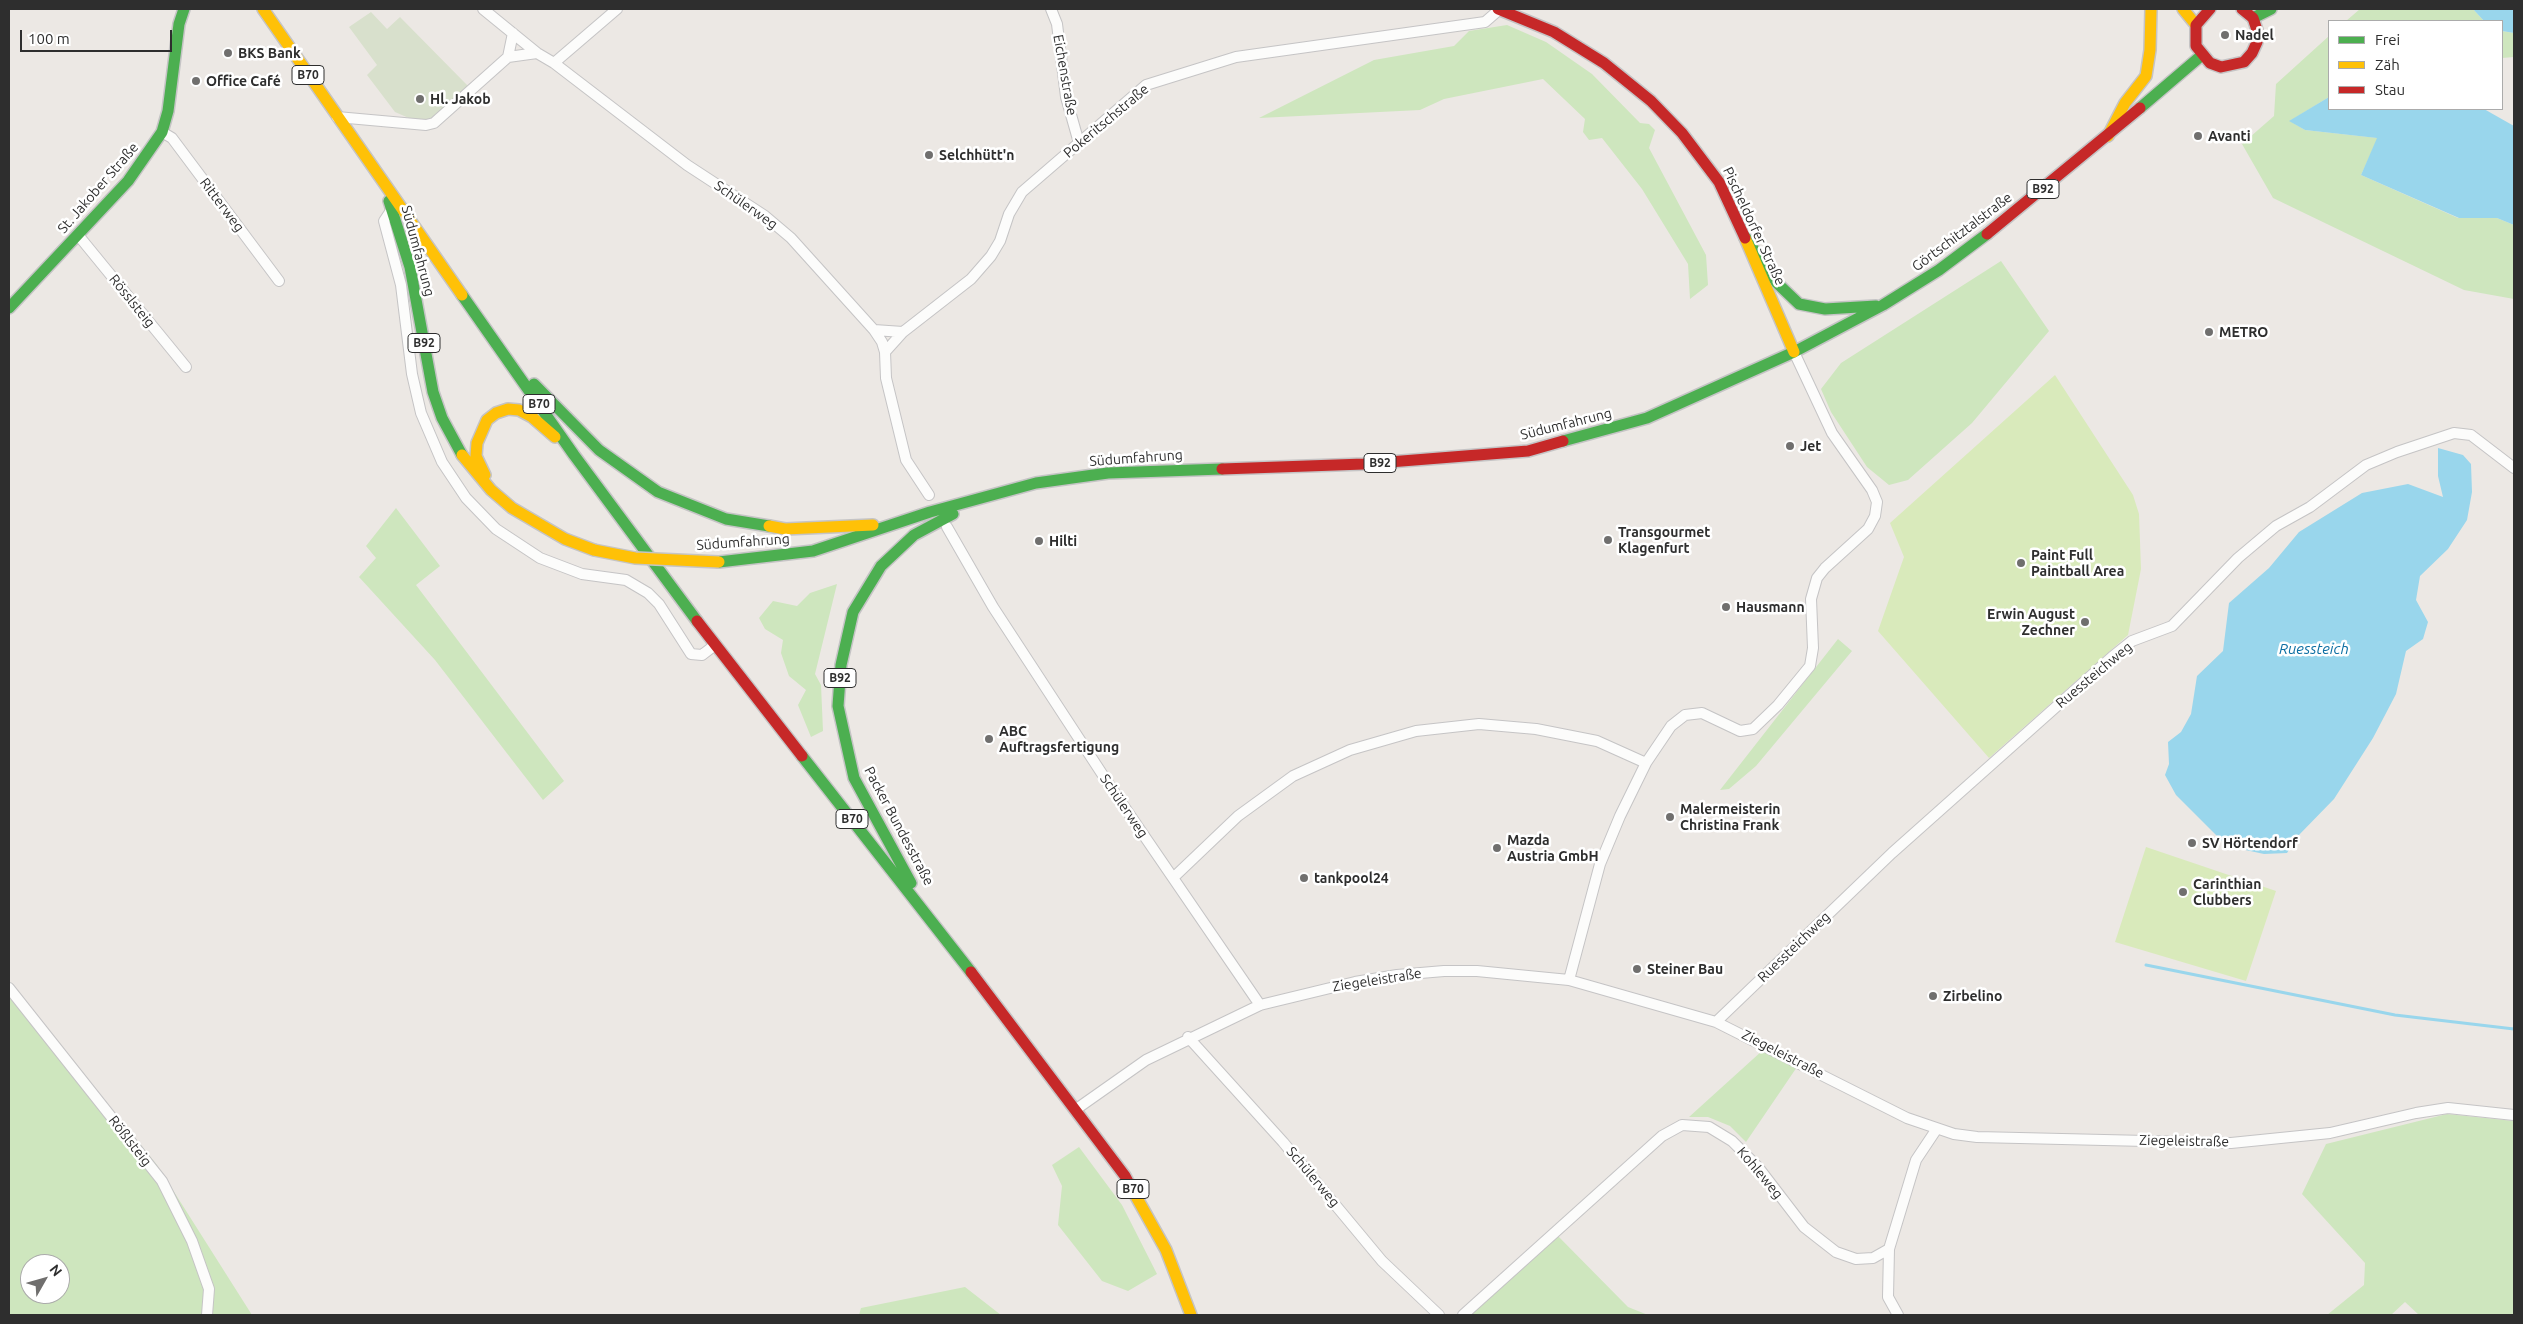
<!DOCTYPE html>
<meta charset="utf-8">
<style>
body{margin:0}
#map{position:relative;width:2523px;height:1324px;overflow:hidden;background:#ece8e4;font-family:Ubuntu,sans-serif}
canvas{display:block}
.frame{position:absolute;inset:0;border:10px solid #2e2e2e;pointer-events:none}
.legend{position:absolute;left:2328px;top:20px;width:175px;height:90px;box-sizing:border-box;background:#fff;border:1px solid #ababab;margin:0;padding:6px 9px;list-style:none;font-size:15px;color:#2e2e2e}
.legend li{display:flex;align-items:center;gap:10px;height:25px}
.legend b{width:25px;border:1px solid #ababab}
.north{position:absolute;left:20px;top:1254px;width:50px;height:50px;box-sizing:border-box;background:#fff;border:1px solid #ababab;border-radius:50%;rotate:52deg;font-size:14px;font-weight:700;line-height:20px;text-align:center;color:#2e2e2e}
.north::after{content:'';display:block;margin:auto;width:18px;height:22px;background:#706f6e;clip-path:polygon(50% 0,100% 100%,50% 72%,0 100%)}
.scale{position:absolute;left:20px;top:30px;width:152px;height:22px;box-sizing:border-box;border:2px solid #2e2e2e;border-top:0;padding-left:6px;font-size:15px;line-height:18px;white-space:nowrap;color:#2e2e2e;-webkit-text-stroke:4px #fff;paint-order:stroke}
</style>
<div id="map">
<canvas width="2523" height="1324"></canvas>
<div class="frame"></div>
<ul class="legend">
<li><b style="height:6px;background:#4caf50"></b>Frei</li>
<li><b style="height:6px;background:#ffc107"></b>Zäh</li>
<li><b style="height:6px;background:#c62828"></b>Stau</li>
</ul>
<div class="north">N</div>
<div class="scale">100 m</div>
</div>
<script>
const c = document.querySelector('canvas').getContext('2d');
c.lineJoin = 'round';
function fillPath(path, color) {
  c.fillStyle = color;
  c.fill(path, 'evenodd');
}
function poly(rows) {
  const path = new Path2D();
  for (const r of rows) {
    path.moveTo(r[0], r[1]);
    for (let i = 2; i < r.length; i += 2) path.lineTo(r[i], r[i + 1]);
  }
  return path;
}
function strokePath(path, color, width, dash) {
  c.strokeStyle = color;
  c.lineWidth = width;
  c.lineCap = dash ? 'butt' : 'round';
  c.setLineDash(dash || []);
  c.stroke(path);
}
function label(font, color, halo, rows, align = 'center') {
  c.font = font + ' Ubuntu,sans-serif';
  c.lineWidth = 5;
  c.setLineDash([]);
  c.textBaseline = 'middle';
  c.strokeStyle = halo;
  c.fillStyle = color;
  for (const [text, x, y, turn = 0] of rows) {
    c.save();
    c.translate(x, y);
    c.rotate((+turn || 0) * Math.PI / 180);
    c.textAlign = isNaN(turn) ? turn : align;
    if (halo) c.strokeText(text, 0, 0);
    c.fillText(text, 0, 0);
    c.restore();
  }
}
fillPath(poly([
 [2360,9,2473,9,2484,21,2346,21],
 [1507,25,1546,42,1592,74,1640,123,1649,124,1655,130,1649,148,1706,255,1708,285,1690,299,1688,264,1642,189,1602,138,1589,140,1583,132,1585,119,1543,79,1444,99,1420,110,1259,118,1374,60,1454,46,1469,31],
 [2502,31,2514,33,2514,57,2502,58],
 [2329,36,2329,97,2290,121,2305,130,2378,138,2361,175,2458,218,2497,218,2514,225,2514,299,2464,290,2273,198,2242,144,2274,116,2276,84],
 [2001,261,2049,331,1972,423,1908,480,1889,485,1867,467,1831,412,1821,389,1841,363],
 [396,508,440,566,416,585,564,781,543,800,435,660,359,577,376,558,366,546],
 [837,584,815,674,821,685,823,731,811,737,798,705,806,690,789,676,781,653,783,640,765,629,759,618,773,601,797,606,810,593],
 [1838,639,1852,651,1756,766,1729,789,1720,790],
 [9,982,157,1165,252,1315,9,1315],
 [30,1264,60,1264,60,1294,30,1294],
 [1763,1050,1797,1067,1746,1142,1730,1126,1708,1117,1689,1117],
 [2447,1114,2514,1121,2514,1315,2419,1315,2405,1302,2391,1315,2327,1315,2364,1285,2365,1263,2302,1194,2326,1144],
 [1079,1147,1122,1205,1157,1274,1128,1291,1102,1281,1058,1225,1062,1186,1052,1165],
 [1556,1234,1628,1307,1648,1315,1463,1315],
 [965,1287,1001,1315,859,1315,861,1308]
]), '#cee6be');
fillPath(poly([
 [371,12,387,29,400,17,468,86,468,89,434,119,418,122,395,112,367,75,377,65,349,27]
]), '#d8e0cc');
fillPath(poly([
 [2055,375,2133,495,2139,514,2141,569,2128,635,1989,758,1878,631,1904,557,1890,523],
 [2146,847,2276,891,2246,981,2115,942]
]), '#d9eabb');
fillPath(poly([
 [2473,9,2514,9,2514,33,2502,31,2502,21,2484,21],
 [2329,97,2329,109,2484,109,2514,126,2514,225,2497,218,2459,218,2361,175,2377,138,2305,130,2289,121],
 [2438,448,2463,455,2471,464,2472,492,2467,520,2448,549,2420,576,2416,600,2428,622,2423,639,2406,651,2396,694,2373,738,2334,799,2297,837,2287,853,2264,854,2227,846,2176,795,2165,775,2169,764,2168,742,2181,732,2191,714,2197,676,2223,651,2229,603,2269,568,2299,532,2362,493,2408,484,2443,497,2438,476]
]), '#99d6ec');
strokePath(poly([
 [2146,965,2395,1015,2514,1029]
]), '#99d6ec', 3);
const street = poly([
 [483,9,537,53,554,63,687,165,765,216,791,238,874,330,882,342,885,352,886,378,906,460,929,495],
 [1051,9,1057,24,1066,97,1079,143],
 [508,57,513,33],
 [554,63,617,9],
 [337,117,426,125,434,123,508,57,537,53],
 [162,132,172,138,279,281],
 [392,209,384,221,401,285,412,374,421,413,442,462,466,498,496,529,540,558,582,574,626,580,648,593,659,604,691,654,702,655,715,645],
 [78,235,186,367],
 [874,330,903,332,971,279,991,256,1000,241,1009,214,1022,192,1146,85,1236,57,1485,22,1500,9],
 [885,352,903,332],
 [947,527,993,607,1108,783,1260,1005],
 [1174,877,1238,816,1293,776,1350,750,1416,731,1479,724,1536,729,1597,741,1646,763],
 [1569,980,1600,864,1620,816,1646,763,1671,726,1685,715,1702,713,1740,731,1753,729,1778,705,1810,666,1813,648,1811,599,1817,578,1825,568,1868,529,1875,516,1877,502,1872,490,1832,433,1794,352],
 [9,988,162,1181,192,1241,209,1289,207,1315],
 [1716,1022,1892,853,2112,657,2132,641,2172,626,2238,558,2276,526,2310,507,2366,465,2397,452,2454,433,2471,435,2514,468],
 [1188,1037,1283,1142,1382,1261,1439,1315],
 [1075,1110,1146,1060,1260,1005,1355,982,1397,975,1444,971,1477,971,1569,980,1716,1022,1907,1118,1954,1134,1977,1137,2231,1143,2330,1133,2416,1113,2448,1108,2514,1115],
 [1889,1249,1888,1297,1898,1315],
 [1463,1315,1662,1136,1682,1125,1709,1127,1732,1141,1758,1167,1804,1227,1836,1252,1856,1259,1873,1258,1889,1249,1916,1160,1936,1130]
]);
const fast = poly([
 [2253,18,2271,9],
 [2140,108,2202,55],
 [389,201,410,267,433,392,442,418,462,455],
 [1745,237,1777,283,1799,304,1825,309,1876,306],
 [462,295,574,455,697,621],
 [9,308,128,181,162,132,168,111,179,24,184,9],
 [534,384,599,450,658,492,726,519,769,526],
 [1563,441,1647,418,1794,352,1883,305,1939,270,1987,234],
 [719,562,813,551,930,512,1036,483,1108,473,1222,469],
 [802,756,971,972],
 [911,883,854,778,838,706,841,665,853,612,881,566,914,535,953,514]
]);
const slow = poly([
 [263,9,462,295],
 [2183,9,2196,25],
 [2108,136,2125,103,2146,76,2150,50,2151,9],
 [1745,238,1794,352],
 [462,455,491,490,512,508,565,539,594,550],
 [485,475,476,456,477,443,487,420,496,413,508,409,519,410,532,417,555,437],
 [769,526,785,529,873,525],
 [1133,1191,1166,1250,1191,1315]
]);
const jam = poly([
 [1498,9,1554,32,1604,63,1651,101,1682,133,1719,182,1745,238],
 [2210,9,2196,25,2196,46,2210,63,2221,67,2244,62,2252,53,2257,42,2257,30,2253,18,2242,9],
 [1987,234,2140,108],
 [1222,469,1364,464,1528,451,1563,441],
 [697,621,802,756],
 [971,972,1125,1176,1133,1191]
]);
strokePath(street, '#c5c4c5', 12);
strokePath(fast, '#c5c4c5', 14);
strokePath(slow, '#c5c4c5', 14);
strokePath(jam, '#c5c4c5', 14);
strokePath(street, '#fcfcfb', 10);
strokePath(fast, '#4caf50', 11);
strokePath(slow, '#ffc107', 11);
strokePath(jam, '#c62828', 11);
const slowBridge = poly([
 [594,550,635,558,719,562]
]);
strokePath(slowBridge, '#c6c5c4', 14, []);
strokePath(slowBridge, '#ffc107', 11);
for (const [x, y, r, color] of [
 [2225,35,5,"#706f6e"],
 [228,53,5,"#706f6e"],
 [196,81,5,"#706f6e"],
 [420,99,5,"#706f6e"],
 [2198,136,5,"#706f6e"],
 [929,155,5,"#706f6e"],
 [2209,332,5,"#706f6e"],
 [1790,446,5,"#706f6e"],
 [1608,540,5,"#706f6e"],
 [1039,541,5,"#706f6e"],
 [2021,563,5,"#706f6e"],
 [1726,607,5,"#706f6e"],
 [2085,622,5,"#706f6e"],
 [989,739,5,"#706f6e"],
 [1670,817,5,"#706f6e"],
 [2192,843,5,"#706f6e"],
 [1497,848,5,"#706f6e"],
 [1304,878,5,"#706f6e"],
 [2183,892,5,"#706f6e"],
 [1637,969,5,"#706f6e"],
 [1933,996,5,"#706f6e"]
]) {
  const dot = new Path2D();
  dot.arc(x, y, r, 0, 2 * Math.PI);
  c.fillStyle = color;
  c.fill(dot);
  strokePath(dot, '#fff', 2);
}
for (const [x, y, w] of [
 [308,75,32],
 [2043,189,32],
 [424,343,32],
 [539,404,32],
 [1380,463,32],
 [840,678,32],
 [852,819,32],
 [1133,1189,32]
]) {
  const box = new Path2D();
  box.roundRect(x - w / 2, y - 9.5, w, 19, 4);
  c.fillStyle = '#fff';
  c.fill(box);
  strokePath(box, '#2e2e2e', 1);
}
label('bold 12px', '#2e2e2e', null, [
 ["B70",308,75],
 ["B92",2043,189],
 ["B92",424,343],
 ["B70",539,404],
 ["B92",1380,463],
 ["B92",840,678],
 ["B70",852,819],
 ["B70",1133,1189]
]);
label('bold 14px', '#2e2e2e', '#fff', [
 ["Nadel",2235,35],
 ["BKS Bank",238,53],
 ["Office Café",206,81],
 ["Hl. Jakob",430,99],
 ["Avanti",2208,136],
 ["Selchhütt'n",939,155],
 ["METRO",2219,332],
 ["Jet",1800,446],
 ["Transgourmet",1618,532],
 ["Klagenfurt",1618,548],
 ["Hilti",1049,541],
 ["Paint Full",2031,555],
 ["Paintball Area",2031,571],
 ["Hausmann",1736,607],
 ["Erwin August",2075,614,"right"],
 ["Zechner",2075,630,"right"],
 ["ABC",999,731],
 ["Auftragsfertigung",999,747],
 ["Malermeisterin",1680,809],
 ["Christina Frank",1680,825],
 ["Mazda",1507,840],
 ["Austria GmbH",1507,856],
 ["SV Hörtendorf",2202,843],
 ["tankpool24",1314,878],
 ["Carinthian",2193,884],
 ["Clubbers",2193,900],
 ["Steiner Bau",1647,969],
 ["Zirbelino",1943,996]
], 'left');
label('14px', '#2e2e2e', '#fff', [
 ["Eichenstraße",1065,75,80],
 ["Pokeritschstraße",1106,121,-40],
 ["St. Jakober Straße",98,188,-49],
 ["Ritterweg",222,205,53],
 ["Schülerweg",746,205,35],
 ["Pischeldorfer Straße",1754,226,65],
 ["Görtschitztalstraße",1962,232,-37],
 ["Südumfahrung",418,251,75],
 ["Rösslsteig",132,301,51],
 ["Südumfahrung",1566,424,-14],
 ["Südumfahrung",1136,458,-4],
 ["Südumfahrung",743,542,-4],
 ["Ruessteichweg",2094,675,-40],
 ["Schülerweg",1124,806,56],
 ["Packer Bundesstraße",899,826,62],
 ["Ruessteichweg",1794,947,-44],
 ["Ziegeleistraße",1377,980,-9],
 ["Ziegeleistraße",1783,1054,27],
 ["Rößlsteig",130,1141,52],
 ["Ziegeleistraße",2184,1141,1],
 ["Kohleweg",1760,1173,50],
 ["Schülerweg",1313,1177,50]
]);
label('italic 15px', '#0d6fa3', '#fff', [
 ["Ruessteich",2314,649]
]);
</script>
